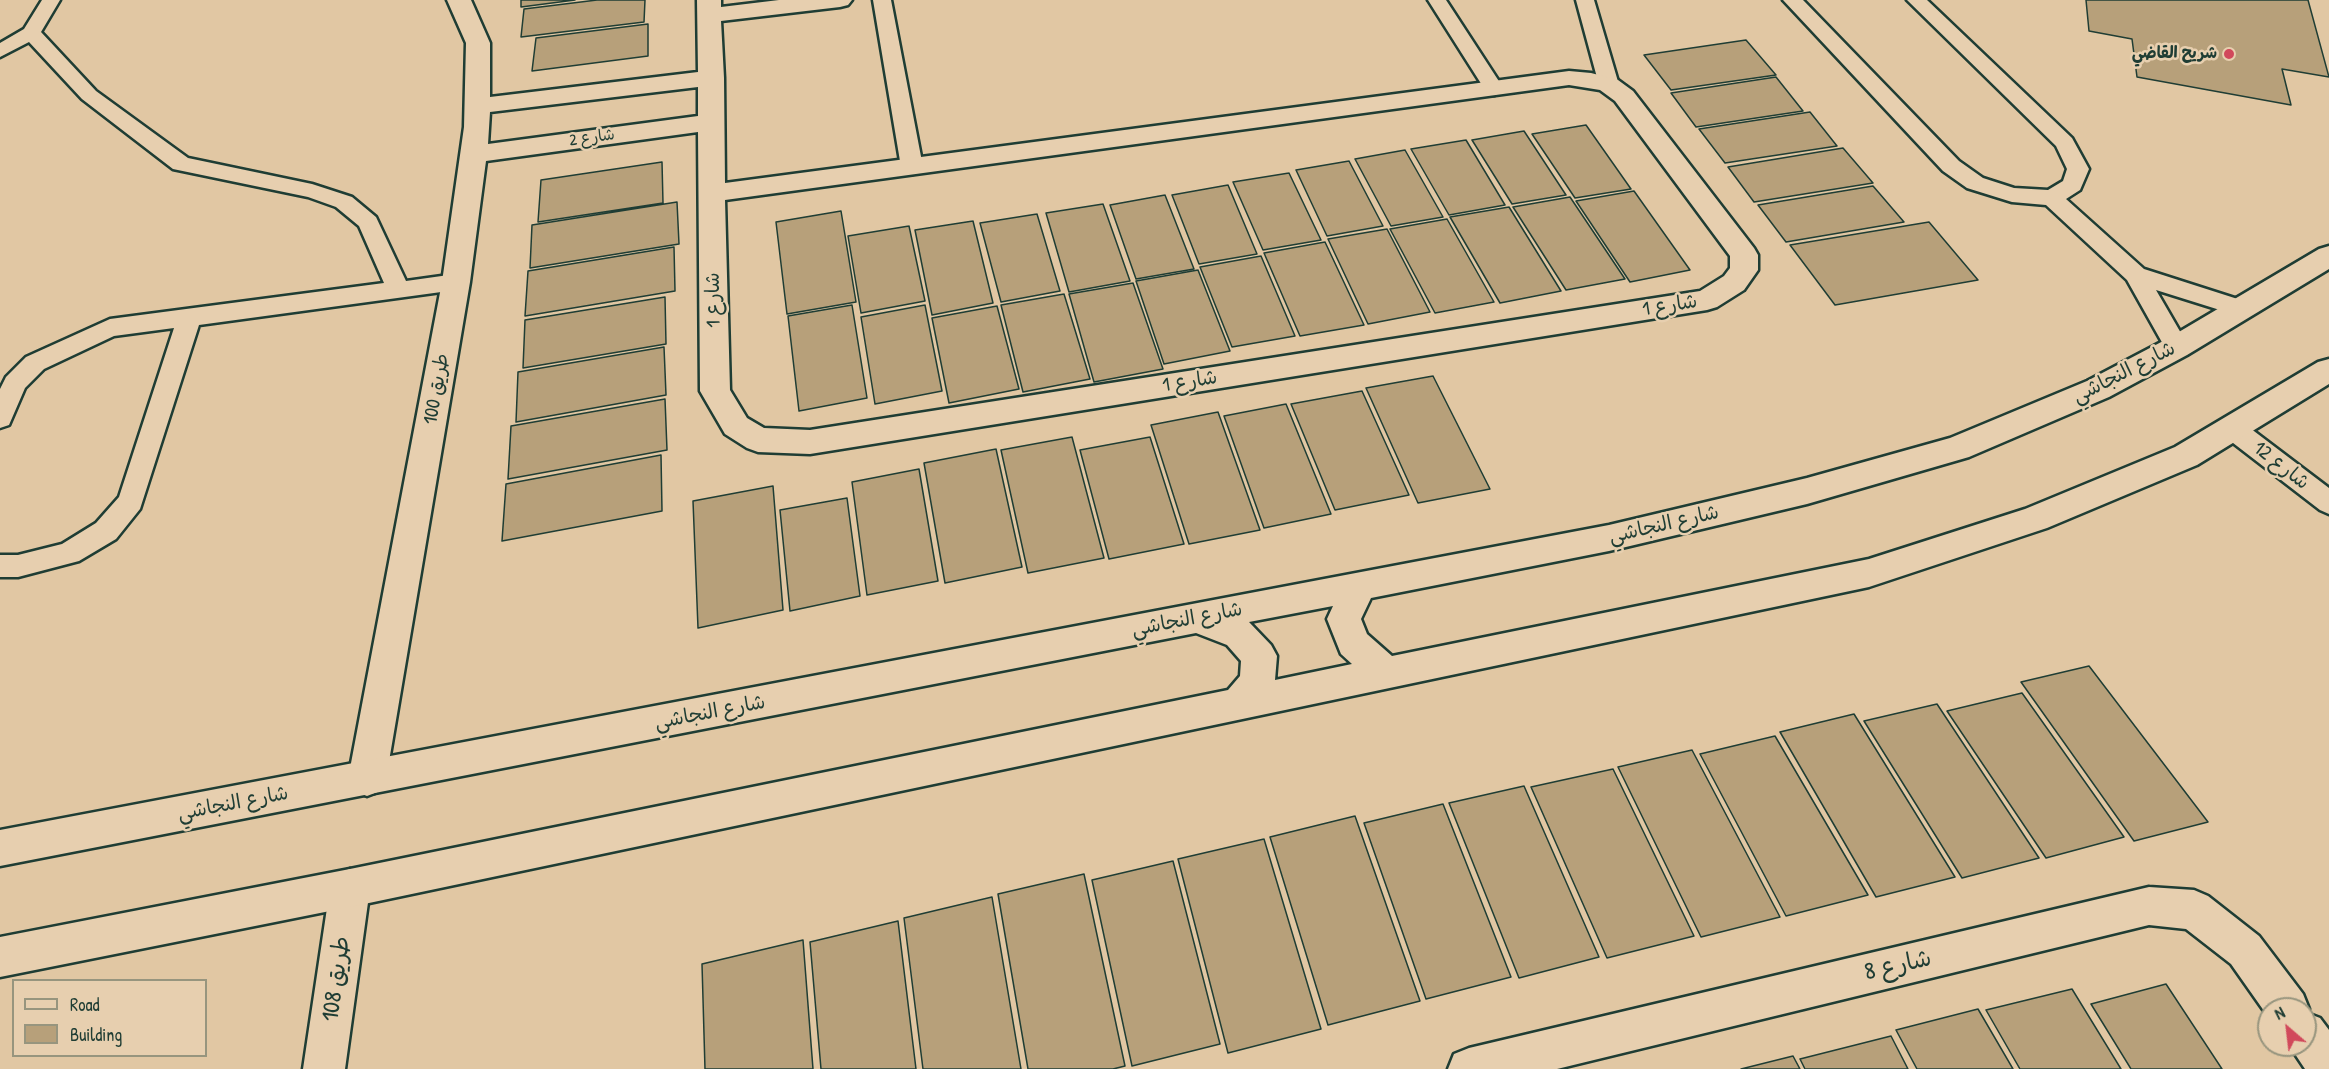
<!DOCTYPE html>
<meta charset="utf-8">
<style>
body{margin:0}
#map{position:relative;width:2329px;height:1069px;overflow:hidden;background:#e1c7a3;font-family:"Patrick Hand",sans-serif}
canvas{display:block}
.legend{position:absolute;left:12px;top:979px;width:195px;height:78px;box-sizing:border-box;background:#e7cfaf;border:2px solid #97957e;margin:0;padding:8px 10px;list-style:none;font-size:18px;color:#1f3d34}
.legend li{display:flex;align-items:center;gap:12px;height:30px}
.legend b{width:30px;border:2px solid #97957e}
.north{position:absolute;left:2257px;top:997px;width:60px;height:60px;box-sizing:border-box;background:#e7cfaf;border:2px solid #97957e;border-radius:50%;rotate:332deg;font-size:16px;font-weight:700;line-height:24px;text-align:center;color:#1f3d34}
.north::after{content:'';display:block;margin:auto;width:21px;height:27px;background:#d1495b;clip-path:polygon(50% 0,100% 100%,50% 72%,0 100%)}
</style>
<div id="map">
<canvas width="2329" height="1069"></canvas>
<ul class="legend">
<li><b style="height:8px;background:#e7cfaf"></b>Road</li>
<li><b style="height:16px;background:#b7a07a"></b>Building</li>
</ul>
<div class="north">N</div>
</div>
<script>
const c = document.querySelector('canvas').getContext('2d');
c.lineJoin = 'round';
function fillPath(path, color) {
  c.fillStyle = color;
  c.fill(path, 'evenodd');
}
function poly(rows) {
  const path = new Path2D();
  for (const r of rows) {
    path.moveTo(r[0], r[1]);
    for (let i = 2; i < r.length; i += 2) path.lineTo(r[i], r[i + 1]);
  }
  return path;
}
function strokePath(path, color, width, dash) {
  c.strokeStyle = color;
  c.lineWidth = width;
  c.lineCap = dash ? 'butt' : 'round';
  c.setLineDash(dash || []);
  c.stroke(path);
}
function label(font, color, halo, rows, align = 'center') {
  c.font = font + ' "Patrick Hand","Playpen Sans Arabic",sans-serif';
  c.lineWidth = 5;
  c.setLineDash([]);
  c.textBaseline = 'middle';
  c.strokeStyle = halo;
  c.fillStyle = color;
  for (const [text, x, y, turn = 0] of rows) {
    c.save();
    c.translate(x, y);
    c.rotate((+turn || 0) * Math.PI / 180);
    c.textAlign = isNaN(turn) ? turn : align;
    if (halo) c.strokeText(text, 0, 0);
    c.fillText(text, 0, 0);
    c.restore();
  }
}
const building = poly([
 [521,0,575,0,521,7,521,0],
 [597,0,645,0,644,22,521,37,524,9,597,0],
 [2086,0,2308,0,2329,77,2282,69,2291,105,2137,77,2132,39,2089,31,2086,0],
 [648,24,648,56,532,71,536,38,648,24],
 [1746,40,1776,75,1671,90,1644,55,1746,40],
 [1776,77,1803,111,1696,127,1671,93,1776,77],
 [1810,112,1837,146,1725,163,1699,129,1810,112],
 [1586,125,1631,189,1575,198,1532,134,1586,125],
 [1524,131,1566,195,1512,204,1472,140,1524,131],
 [1466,140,1505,205,1449,215,1411,149,1466,140],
 [1843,148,1873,183,1754,202,1728,167,1843,148],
 [1405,150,1443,217,1391,226,1355,159,1405,150],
 [1349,161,1383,226,1327,236,1296,170,1349,161],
 [662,162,663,203,538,222,541,180,662,162],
 [1289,173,1321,240,1263,250,1233,182,1289,173],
 [1228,185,1257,254,1199,264,1172,195,1228,185],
 [1873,186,1904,222,1786,242,1758,205,1873,186],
 [1634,191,1690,270,1630,282,1576,201,1634,191],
 [1165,195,1194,269,1136,279,1110,205,1165,195],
 [1570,197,1625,279,1566,290,1513,207,1570,197],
 [677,202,679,244,530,268,532,225,677,202],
 [1103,204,1130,281,1069,292,1046,213,1103,204],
 [1509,207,1561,291,1500,303,1450,217,1509,207],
 [841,211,856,302,787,314,776,222,841,211],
 [1037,214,1060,291,1001,302,980,223,1037,214],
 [1447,219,1494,302,1435,313,1390,229,1447,219],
 [973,221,993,303,932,315,915,230,973,221],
 [1929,222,1978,280,1835,305,1790,245,1929,222],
 [909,226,925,301,861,313,848,236,909,226],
 [1387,229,1430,312,1368,324,1328,239,1387,229],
 [1325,242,1364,325,1300,336,1264,253,1325,242],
 [674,247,675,291,525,316,528,271,674,247],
 [1261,256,1295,336,1232,347,1200,267,1261,256],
 [1198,270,1230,351,1164,364,1136,281,1198,270],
 [1133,283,1163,369,1094,382,1069,294,1133,283],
 [1064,294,1090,379,1023,392,1001,305,1064,294],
 [665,297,666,344,523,368,525,320,665,297],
 [852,305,867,398,799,411,788,316,852,305],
 [925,305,942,391,875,404,861,317,925,305],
 [997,306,1019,389,949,403,932,318,997,306],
 [664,347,666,395,516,422,518,372,664,347],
 [1433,376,1490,489,1418,503,1366,388,1433,376],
 [1362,391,1409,495,1335,510,1291,404,1362,391],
 [665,399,667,450,508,479,511,426,665,399],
 [1286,404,1331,514,1264,528,1224,416,1286,404],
 [1218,412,1260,530,1189,544,1151,425,1218,412],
 [1072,437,1104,558,1028,573,1001,450,1072,437],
 [1150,437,1184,544,1109,559,1080,450,1150,437],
 [996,449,1022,567,945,583,924,463,996,449],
 [661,455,662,511,502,541,506,484,661,455],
 [919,469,938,581,867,595,852,482,919,469],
 [773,486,783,610,698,628,693,501,773,486],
 [847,498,860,596,790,611,780,510,847,498],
 [2089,666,2208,822,2134,841,2021,682,2089,666],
 [2022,693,2124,837,2046,858,1947,711,2022,693],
 [1937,704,2039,858,1962,878,1864,721,1937,704],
 [1854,714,1955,877,1876,897,1780,732,1854,714],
 [1775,736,1868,895,1786,916,1700,754,1775,736],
 [1692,750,1780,917,1701,937,1618,767,1692,750],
 [1613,769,1694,936,1607,958,1531,787,1613,769],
 [1524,786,1599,957,1519,978,1449,803,1524,786],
 [1443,804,1511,977,1426,999,1364,823,1443,804],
 [1355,816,1420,1001,1328,1025,1270,837,1355,816],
 [1264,839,1321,1029,1228,1053,1178,859,1264,839],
 [1173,861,1220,1044,1132,1066,1092,880,1173,861],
 [1084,874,1125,1066,1113,1069,1028,1069,998,894,1084,874],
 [992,897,1021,1069,923,1069,904,918,992,897],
 [898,921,916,1069,821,1069,810,942,898,921],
 [803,940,813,1069,705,1069,702,964,803,940],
 [2166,984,2222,1069,2131,1069,2091,1004,2166,984],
 [2072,989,2121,1069,2020,1069,1986,1010,2072,989],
 [1978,1009,2013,1069,1917,1069,1896,1030,1978,1009],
 [1891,1036,1908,1069,1805,1069,1800,1059,1891,1036],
 [1793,1056,1800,1069,1741,1069,1793,1056]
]);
fillPath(building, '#b7a07a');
strokePath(building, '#1f3d34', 1.5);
const service = poly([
 [42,0,60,0,41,32,96,91,188,158,312,184,352,197,376,217,406,281,456,274,464,276,468,282,464,288,456,290,199,325,140,509,116,539,79,561,18,577,0,577,0,555,18,555,62,544,96,523,119,497,174,328,114,336,44,369,25,388,9,425,0,428,0,389,6,377,26,357,110,319,384,283,359,226,336,207,308,197,173,169,82,99,29,42,0,57,0,43,24,29,42,0],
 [873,0,891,0,923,167,920,172,912,174,904,172,901,167,873,0],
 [1428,0,1446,0,1504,89,1501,93,1494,95,1487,93,1428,0],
 [1576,0,1594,0,1619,85,1616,89,1602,89,1599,85,1576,0],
 [1783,0,1803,0,1959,161,1983,178,2014,188,2048,190,2063,181,2067,169,2056,146,1907,0,1927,0,2072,138,2089,169,2080,190,2066,199,2144,269,2247,302,2251,308,2247,314,2239,316,2156,290,2189,347,2186,353,2177,356,2168,353,2127,280,2046,205,2012,202,1967,188,1943,171,1783,0],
 [2233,419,2242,422,2329,488,2329,514,2320,510,2224,436,2220,429,2224,422,2233,419]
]);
const minor = poly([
 [447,0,471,0,490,43,490,97,698,72,697,0,721,0,721,7,779,0,852,0,848,5,840,7,721,21,724,78,725,183,1569,71,1591,73,1618,80,1633,91,1754,248,1758,255,1758,270,1744,290,1717,307,1707,310,810,454,758,452,747,448,725,434,700,391,698,132,486,161,470,282,386,779,380,791,367,796,354,791,348,779,442,282,464,127,466,43,447,0],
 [1569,85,1600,90,1615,101,1730,256,1730,268,1724,276,1700,291,810,430,764,428,747,418,730,390,725,200,1569,85],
 [698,87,698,116,488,144,490,112,698,87],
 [350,869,364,874,370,888,345,1069,303,1069,330,888,336,874,350,869],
 [2149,887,2194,890,2208,896,2259,936,2303,994,2309,1009,2307,1013,2320,1018,2329,1030,2329,1069,2305,1069,2289,1045,2305,1045,2305,1009,2269,1009,2269,1018,2231,964,2186,929,2149,925,1557,1069,1448,1069,1454,1054,1469,1048,2149,887]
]);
const secondary = poly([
 [2329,246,2329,269,2187,355,2109,397,1969,457,1807,504,1609,551,1371,598,1361,619,1367,634,1392,656,1869,559,2025,509,2175,447,2318,362,2329,359,2329,384,2197,465,2047,528,1869,587,350,907,0,977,0,937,350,869,1228,690,1240,676,1241,661,1227,645,1196,633,0,866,0,830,1609,525,1807,478,1950,438,2087,381,2167,339,2319,249,2329,246],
 [1333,606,1327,619,1341,654,1352,664,1275,680,1277,656,1271,645,1249,622,1333,606]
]);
strokePath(service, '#1f3d34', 5);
strokePath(minor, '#1f3d34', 5);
strokePath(secondary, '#1f3d34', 5);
fillPath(service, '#e7cfaf');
fillPath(minor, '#e7cfaf');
fillPath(secondary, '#e7cfaf');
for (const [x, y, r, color] of [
 [2229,54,6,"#d1495b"]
]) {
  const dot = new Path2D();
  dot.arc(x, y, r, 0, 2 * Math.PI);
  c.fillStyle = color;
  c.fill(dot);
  strokePath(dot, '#e7cfaf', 2);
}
label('bold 16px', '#1f3d34', '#e7cfaf', [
 ["شريح القاضي",2217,54]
], 'right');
label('16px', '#1f3d34', '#e7cfaf', [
 ["شارع 2",592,138,-8]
]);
label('20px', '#1f3d34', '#e7cfaf', [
 ["شارع 1",714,300,-91],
 ["شارع 1",1670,306,-9],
 ["شارع النجاشي",2124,373,-27],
 ["شارع 1",1190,382,-9],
 ["طريق 100",437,389,-80],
 ["شارع 12",2281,466,38],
 ["شارع النجاشي",1664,525,-13],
 ["شارع النجاشي",1187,620,-11],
 ["شارع النجاشي",710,713,-11],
 ["شارع النجاشي",233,804,-11]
]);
label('24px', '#1f3d34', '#e7cfaf', [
 ["شارع 8",1898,966,-13],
 ["طريق 108",337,979,-82]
]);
</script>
